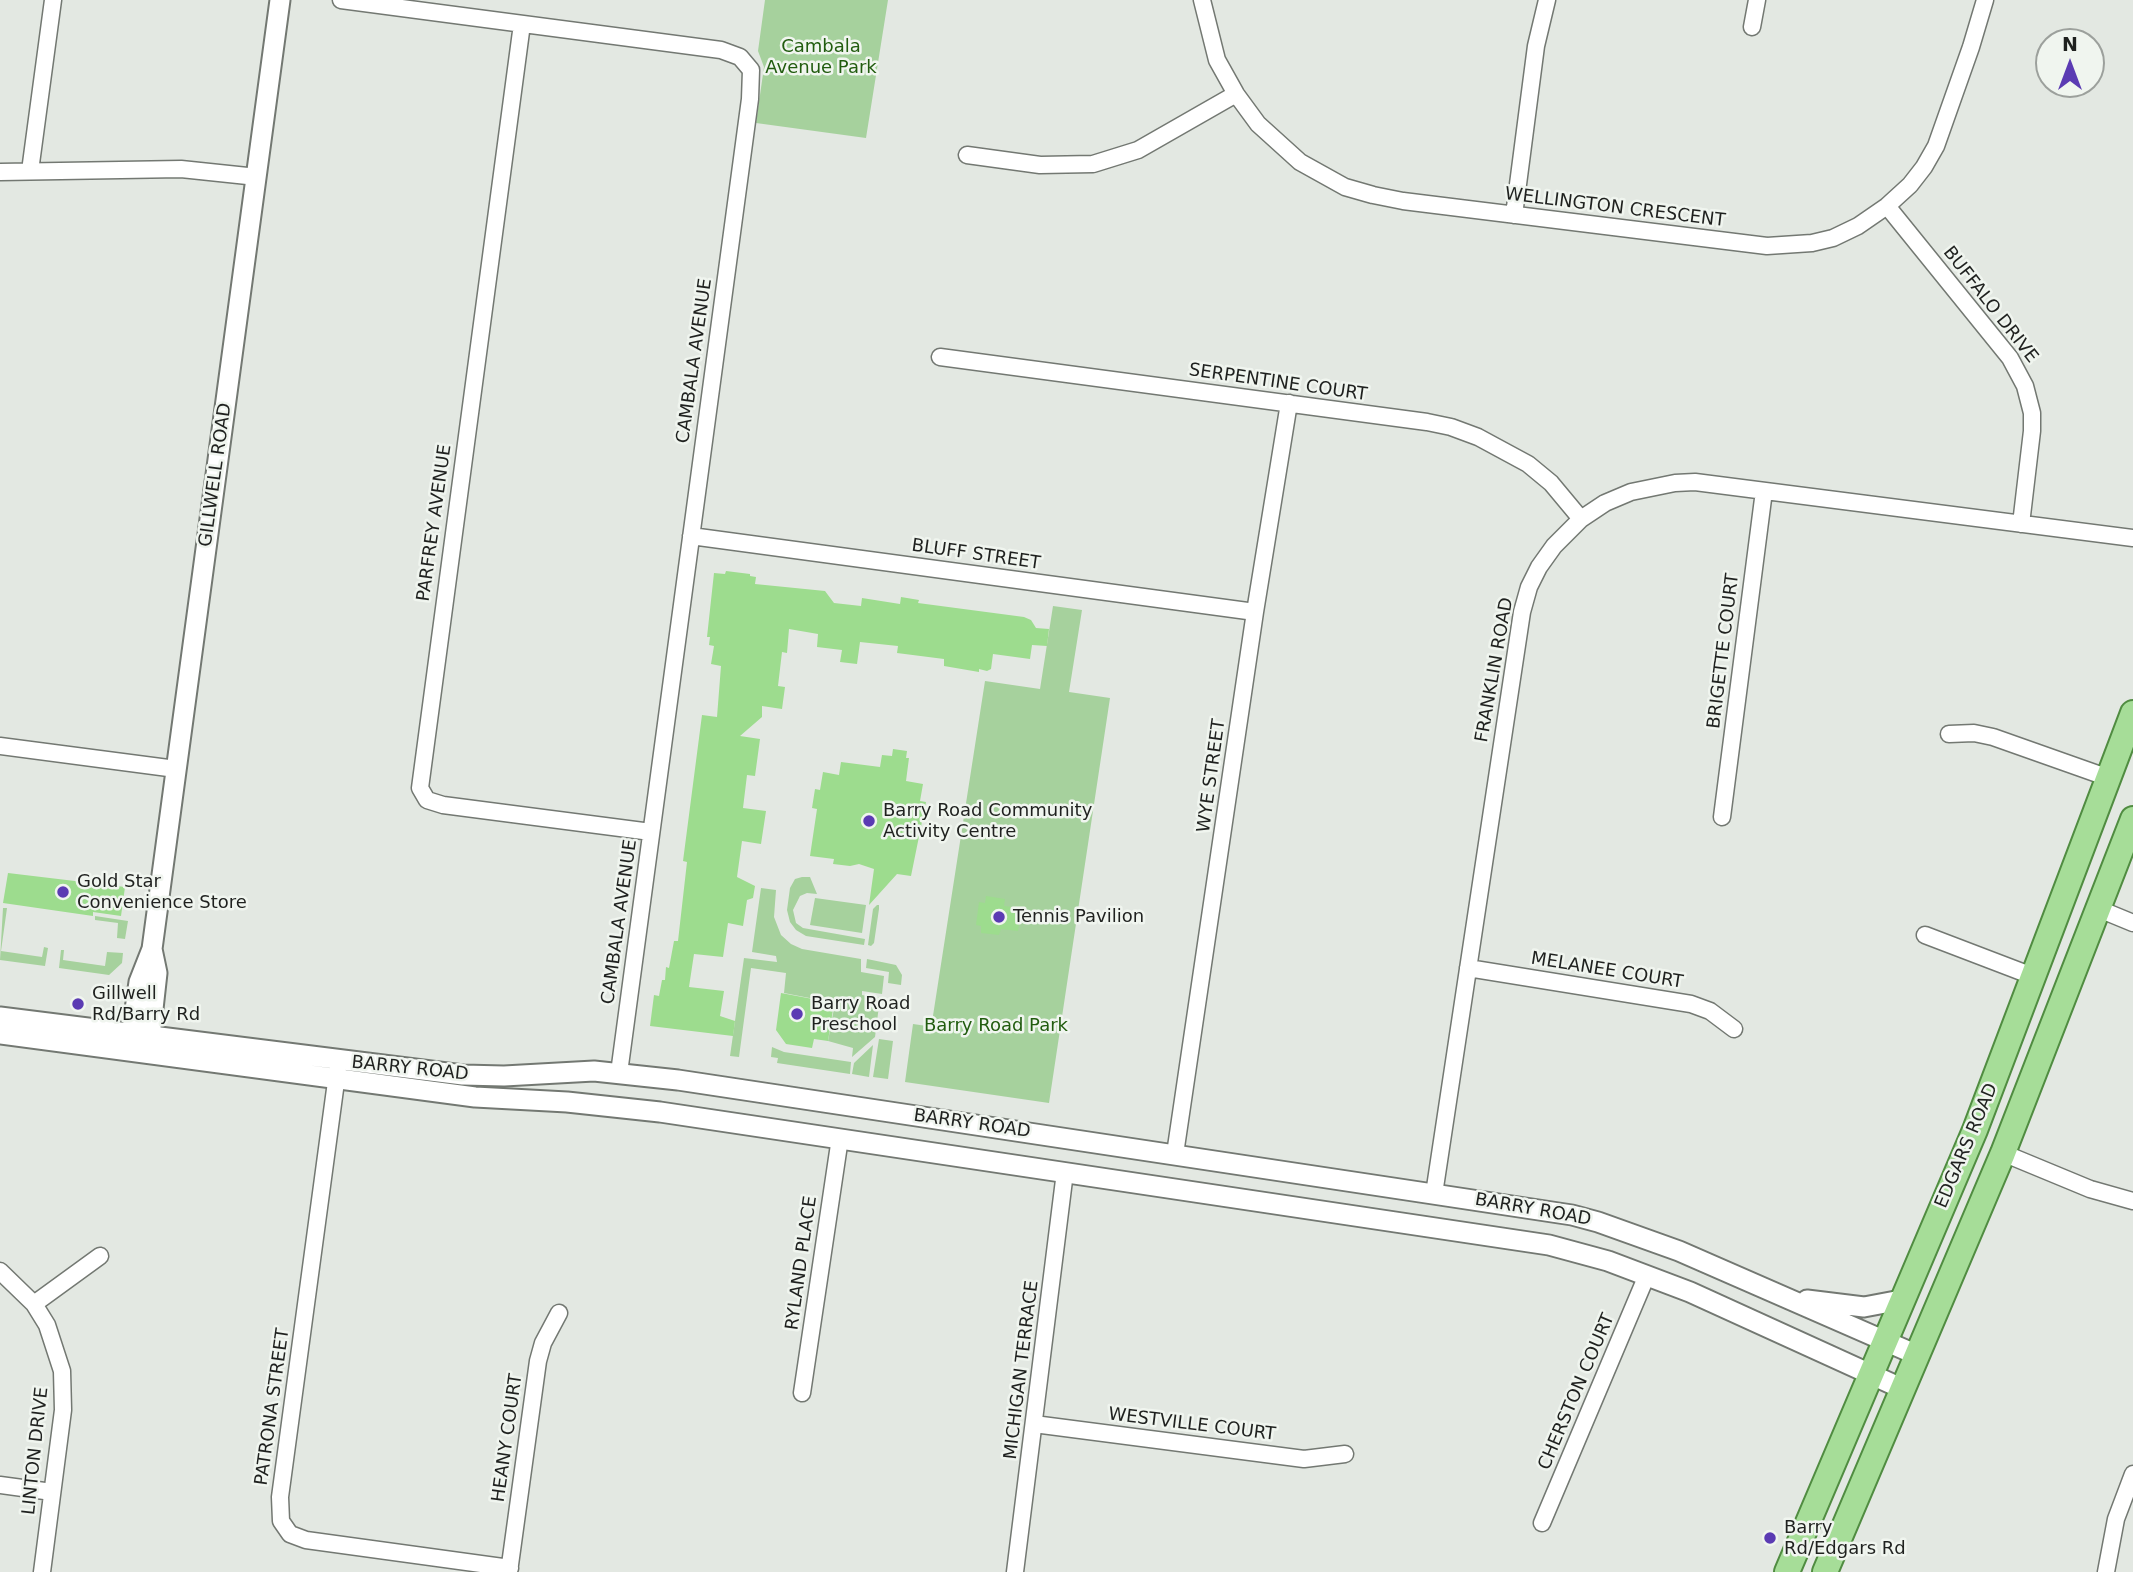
<!DOCTYPE html>
<style>
body{margin:0}
#map{position:relative;width:2133px;height:1572px;overflow:hidden;background:#e3e8e2;font-family:"DejaVu Sans",sans-serif}
canvas{display:block}
.north{position:absolute;left:2035px;top:28px;width:70px;height:70px;box-sizing:border-box;background:#f0f5ef;border:2px solid #9ca09c;border-radius:50%;rotate:0deg;font-size:19px;font-weight:700;line-height:28px;text-align:center;color:#1f211f}
.north::after{content:'';display:block;margin:auto;width:24px;height:32px;background:#5b3bb3;clip-path:polygon(50% 0,100% 100%,50% 72%,0 100%)}
</style>
<div id="map">
<canvas width="2133" height="1572"></canvas>
<div class="north">N</div>
</div>
<script>
const c = document.querySelector('canvas').getContext('2d');
c.lineJoin = 'round';
function fillPath(path, color) {
  c.fillStyle = color;
  c.fill(path, 'evenodd');
}
function poly(rows) {
  const path = new Path2D();
  for (const r of rows) {
    path.moveTo(r[0], r[1]);
    for (let i = 2; i < r.length; i += 2) path.lineTo(r[i], r[i + 1]);
  }
  return path;
}
function strokePath(path, color, width, dash) {
  c.strokeStyle = color;
  c.lineWidth = width;
  c.lineCap = dash ? 'butt' : 'round';
  c.setLineDash(dash || []);
  c.stroke(path);
}
function label(font, color, halo, rows, align = 'center') {
  c.font = font + ' "DejaVu Sans",sans-serif';
  c.lineWidth = 5;
  c.setLineDash([]);
  c.textBaseline = 'middle';
  c.strokeStyle = halo;
  c.fillStyle = color;
  for (const [text, x, y, turn = 0] of rows) {
    c.save();
    c.translate(x, y);
    c.rotate((+turn || 0) * Math.PI / 180);
    c.textAlign = isNaN(turn) ? turn : align;
    if (halo) c.strokeText(text, 0, 0);
    c.fillText(text, 0, 0);
    c.restore();
  }
}
fillPath(poly([
 [765,0,888,0,866,138,756,123,764,67,758,51],
 [1053,606,1082,610,1069,692,1110,698,1049,1103,905,1082,913,1024,927,1026,930,1035,985,681,1040,689],
 [802,877,810,877,817,894,807,893,800,896,793,910,796,923,803,928,865,939,864,945,806,936,796,930,790,922,787,910,790,888,795,879],
 [761,888,776,890,774,917,781,935,791,944,802,949,861,959,861,972,884,976,882,994,862,991,862,995,880,998,875,1037,852,1057,853,1048,828,1041,835,1003,784,993,786,973,751,968,739,1057,730,1056,744,958,777,962,776,956,752,952],
 [815,898,866,905,862,933,810,925],
 [877,905,879,905,879,909,874,943,871,946,868,945,873,909],
 [3,908,7,908,1,951,42,957,44,947,48,948,45,966,0,960],
 [95,916,128,921,125,939,117,938,118,923,95,920],
 [61,950,64,950,63,960,105,966,107,952,123,953,122,963,109,975,59,968],
 [867,959,896,965,902,975,901,985,888,983,889,972,866,968],
 [879,1039,893,1041,888,1079,873,1077],
 [873,1045,869,1077,852,1074,854,1063],
 [772,1047,784,1052,851,1062,850,1074,777,1063,778,1058,771,1057]
]), '#a6d19d');
fillPath(poly([
 [726,571,750,574,750,576,756,577,755,584,825,591,834,603,861,606,862,598,900,604,901,597,919,600,918,603,1024,617,1031,620,1036,628,1049,629,1047,646,1032,645,1030,659,993,654,991,669,987,671,979,669,979,672,944,666,944,659,897,653,898,646,860,642,857,664,840,662,842,650,817,647,818,634,789,629,787,653,782,652,778,686,785,687,782,709,762,706,762,717,740,736,760,739,755,776,747,775,743,808,766,811,761,844,742,841,737,877,755,886,753,898,747,900,743,926,728,923,723,957,694,954,689,987,724,991,720,1016,735,1021,733,1036,650,1026,654,995,659,996,662,980,665,980,666,967,669,968,674,941,678,941,687,862,683,861,702,715,717,717,721,666,711,664,714,646,709,645,710,637,707,637,714,573,725,574],
 [893,749,907,751,906,758,909,758,906,781,923,784,920,801,926,802,911,876,897,874,869,905,874,869,859,864,850,866,833,864,834,859,810,856,817,809,812,808,815,789,820,790,823,772,839,775,841,762,880,767,882,755,892,756],
 [8,873,125,887,121,916,93,912,93,916,3,903],
 [986,896,1005,899,1004,906,1021,908,1018,931,1001,929,999,935,981,933,981,926,976,925,979,902,985,903],
 [781,993,834,1003,828,1041,814,1039,812,1048,786,1044,776,1030]
]), '#9ddc8e');
const minor = poly([
 [341,0,721,50,740,57,751,70,750,99,619,1073],
 [1202,0,1217,60,1236,94,1258,124,1300,162,1345,187,1373,195,1403,201,1767,246,1812,243,1833,238,1858,226,1887,206,1910,185,1924,167,1936,146,1971,47,1985,0],
 [522,24,420,788,427,800,443,805,651,832],
 [1752,27,1757,0],
 [967,155,1040,165,1093,164,1138,150,1236,94],
 [30,171,53,0],
 [0,172,181,169,257,177],
 [1887,206,2010,358,2025,386,2032,413,2032,431,2021,524],
 [1514,215,1536,46,1547,0],
 [940,357,1427,422,1451,427,1478,437,1528,464,1551,483,1581,519],
 [691,536,1255,612],
 [1949,734,1974,733,1993,737,2109,778],
 [0,746,176,769],
 [1722,817,1764,491],
 [2099,909,2133,923],
 [1925,935,2035,977],
 [1468,968,1691,1004,1710,1011,1734,1029],
 [338,1067,280,1497,281,1521,290,1534,306,1540,510,1568],
 [2003,1153,2090,1189,2133,1201],
 [1175,1154,1255,612,1289,403],
 [1434,1194,1522,612,1529,587,1539,567,1554,546,1581,519,1605,503,1631,492,1675,483,1695,482,2133,538],
 [0,1271,34,1304,47,1325,62,1371,63,1410,42,1572],
 [34,1304,100,1256],
 [802,1393,840,1138],
 [1034,1424,1304,1459,1345,1454],
 [0,1485,52,1492],
 [1542,1523,1647,1275],
 [509,1572,538,1361,543,1343,559,1313],
 [1015,1572,1065,1172],
 [2106,1572,2116,1519,2133,1474]
]);
const tertiary = poly([
 [0,1017,463,1075,504,1076,594,1071,678,1080,1572,1215,1598,1222,1679,1251,1917,1355],
 [0,1034,475,1097,567,1102,660,1112,1549,1245,1608,1261,1690,1292,1903,1389],
 [130,1044,139,982,152,949,280,0],
 [149,1045,157,973,152,949],
 [1807,1300,1864,1307,1901,1300]
]);
const primary = poly([
 [1787,1572,1975,1130,2133,713],
 [1825,1572,2003,1153,2133,819]
]);
strokePath(minor, '#737872', 19);
strokePath(tertiary, '#737872', 23);
strokePath(primary, '#508c41', 28);
strokePath(minor, '#fff', 16);
strokePath(tertiary, '#fff', 19);
strokePath(primary, '#a6dd98', 24);
for (const [x, y, r, color] of [
 [869,821,7,"#5b3bb3"],
 [63,892,7,"#5b3bb3"],
 [999,917,7,"#5b3bb3"],
 [78,1004,7,"#5b3bb3"],
 [797,1014,7,"#5b3bb3"],
 [1770,1538,7,"#5b3bb3"]
]) {
  const dot = new Path2D();
  dot.arc(x, y, r, 0, 2 * Math.PI);
  c.fillStyle = color;
  c.fill(dot);
  strokePath(dot, '#f0f5ef', 2.5);
}
label('18px', '#215c0f', '#f0f5ef', [
 ["Cambala",821,47],
 ["Avenue Park",821,68],
 ["Barry Road Park",996,1026]
]);
label('18px', '#1f211f', '#f0f5ef', [
 ["WELLINGTON CRESCENT",1615,208,7],
 ["BUFFALO DRIVE",1990,305,52],
 ["CAMBALA AVENUE",695,361,-82],
 ["SERPENTINE COURT",1278,383,8],
 ["GILLWELL ROAD",216,475,-82],
 ["PARFREY AVENUE",435,523,-82],
 ["BLUFF STREET",976,555,8],
 ["BRIGETTE COURT",1724,651,-83],
 ["FRANKLIN ROAD",1495,670,-80],
 ["WYE STREET",1212,776,-82],
 ["CAMBALA AVENUE",620,922,-82],
 ["MELANEE COURT",1607,971,9],
 ["BARRY ROAD",410,1069,6],
 ["BARRY ROAD",972,1124,8],
 ["EDGARS ROAD",1967,1146,-67],
 ["BARRY ROAD",1533,1210,10],
 ["RYLAND PLACE",802,1263,-82],
 ["MICHIGAN TERRACE",1022,1370,-83],
 ["CHERSTON COURT",1577,1392,-67],
 ["PATRONA STREET",273,1407,-82],
 ["WESTVILLE COURT",1192,1425,7],
 ["HEANY COURT",508,1438,-82],
 ["LINTON DRIVE",36,1451,-84]
]);
label('18px', '#1f211f', '#f0f5ef', [
 ["Barry Road Community",883,811],
 ["Activity Centre",883,832],
 ["Gold Star",77,882],
 ["Convenience Store",77,903],
 ["Tennis Pavilion",1013,917],
 ["Gillwell",92,994],
 ["Rd/Barry Rd",92,1015],
 ["Barry Road",811,1004],
 ["Preschool",811,1025],
 ["Barry",1784,1528],
 ["Rd/Edgars Rd",1784,1549]
], 'left');
</script>
